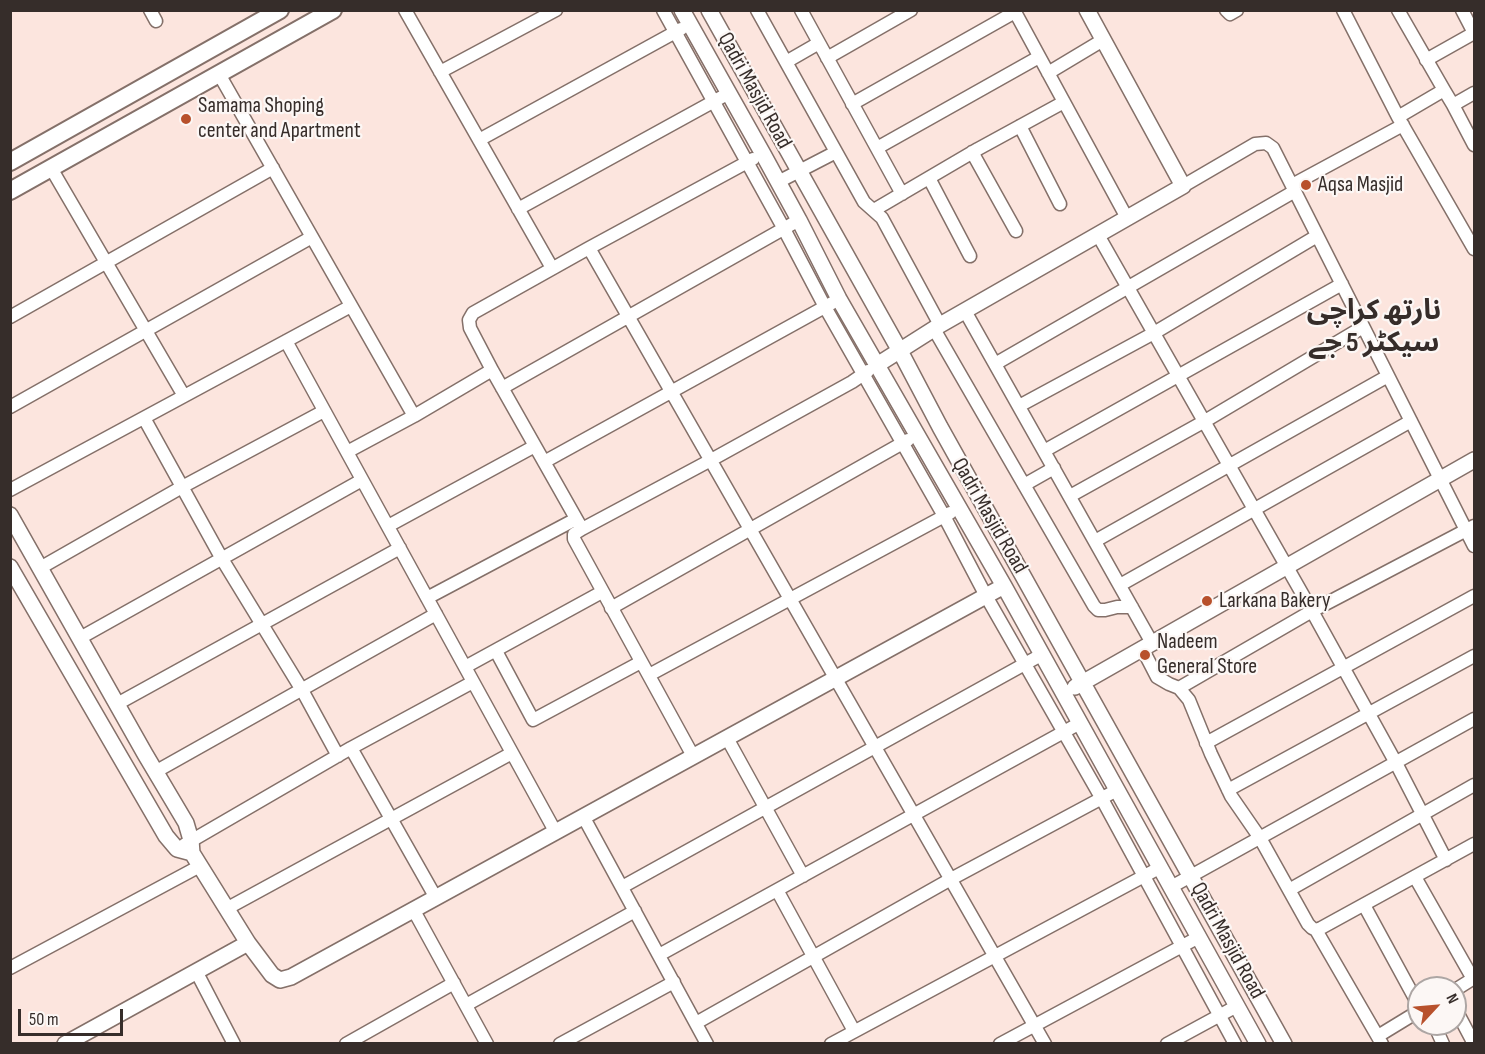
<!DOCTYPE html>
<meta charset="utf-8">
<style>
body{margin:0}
#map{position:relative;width:1485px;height:1054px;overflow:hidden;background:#fce5de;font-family:"Sofia Sans Condensed",sans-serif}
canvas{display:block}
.frame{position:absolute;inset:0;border:12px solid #362d2a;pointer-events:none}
.north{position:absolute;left:1407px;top:976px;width:60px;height:60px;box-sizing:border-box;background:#fcf7f5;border:2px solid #ada6a4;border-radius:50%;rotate:64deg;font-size:16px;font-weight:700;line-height:24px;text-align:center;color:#362d2a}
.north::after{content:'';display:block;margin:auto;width:21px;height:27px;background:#b8512c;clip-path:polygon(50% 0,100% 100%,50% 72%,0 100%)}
.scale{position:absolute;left:18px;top:1009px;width:105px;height:27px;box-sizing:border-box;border:3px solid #362d2a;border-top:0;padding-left:8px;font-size:18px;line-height:21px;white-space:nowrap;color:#362d2a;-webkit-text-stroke:4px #fcf7f5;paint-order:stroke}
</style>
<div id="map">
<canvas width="1485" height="1054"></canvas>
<div class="frame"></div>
<div class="north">N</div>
<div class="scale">50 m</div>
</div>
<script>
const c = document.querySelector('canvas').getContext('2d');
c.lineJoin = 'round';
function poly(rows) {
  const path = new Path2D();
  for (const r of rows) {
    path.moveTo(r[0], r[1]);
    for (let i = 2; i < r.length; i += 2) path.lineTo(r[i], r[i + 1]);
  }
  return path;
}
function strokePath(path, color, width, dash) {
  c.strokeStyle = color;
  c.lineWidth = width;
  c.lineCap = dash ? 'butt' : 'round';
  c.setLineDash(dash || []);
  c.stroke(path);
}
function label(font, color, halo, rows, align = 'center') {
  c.font = font + ' "Sofia Sans Condensed","Noto Sans Arabic",sans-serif';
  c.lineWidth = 4.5;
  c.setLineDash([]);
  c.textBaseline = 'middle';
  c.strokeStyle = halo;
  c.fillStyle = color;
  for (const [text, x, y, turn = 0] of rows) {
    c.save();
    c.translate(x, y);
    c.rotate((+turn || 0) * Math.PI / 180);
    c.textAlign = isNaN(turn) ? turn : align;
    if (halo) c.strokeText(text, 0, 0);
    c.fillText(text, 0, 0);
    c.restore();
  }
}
const minor = poly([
 [150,10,156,21],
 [405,10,552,268],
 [663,10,784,229,825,307,944,516,986,596,1102,799,1235,1044],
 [757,10,864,202,882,218,940,325],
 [801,10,902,194],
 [1014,10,1127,218],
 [1226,10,1230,14,1237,10],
 [1343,10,1398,117,1474,249],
 [1398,10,1444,90,1453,105,1474,145],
 [1462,10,1474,33],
 [827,58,911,10],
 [1426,60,1474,33],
 [786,62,819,43],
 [440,72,556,10],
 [1048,73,1103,40],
 [219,74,414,416],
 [852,104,1015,12],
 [1453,105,1474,93],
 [1398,117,1444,90],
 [1020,126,1060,204],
 [479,140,681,29],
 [877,148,1039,57],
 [972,152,1016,231],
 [51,168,184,396],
 [929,178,970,256],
 [778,182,836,152],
 [1292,185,1403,125],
 [1183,186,1255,144,1266,143,1273,148,1474,546],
 [518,209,729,93],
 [874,210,978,149,1064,102],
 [1098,235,1312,611,1396,763,1446,860],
 [589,248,1045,1044],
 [965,311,1152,643],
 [10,317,273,168],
 [934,329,1094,606,1098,610,1105,610,1117,607,1132,607],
 [286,341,555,831],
 [995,364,1295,191],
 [492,370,582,529,574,534,574,539,693,756],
 [502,388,799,220],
 [1019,406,1154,333,1317,236],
 [10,407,312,237],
 [144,418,222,559,302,690,338,756],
 [1044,451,1342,284],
 [347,452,414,416,492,370,470,328,469,320,473,313,589,248,753,159],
 [544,462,832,303],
 [1024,485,1054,468],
 [10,490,351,306],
 [1070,496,1205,421,1363,327],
 [388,526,535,446],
 [582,529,711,460,852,382,868,371],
 [1095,541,1388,376],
 [40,568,182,487,324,411],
 [1120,585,1411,421],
 [427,598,576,519],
 [611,608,908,440],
 [80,638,362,480],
 [1142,648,1157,677,1169,684,1179,688,1189,700,1211,754,1231,796,1260,838,1308,924,1312,928,1316,930,1321,928,1474,844],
 [496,651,533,720,641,662],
 [465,667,602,592],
 [649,675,950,513],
 [1179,688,1312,611,1474,526],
 [117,704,400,548],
 [727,738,803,876],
 [1206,743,1474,596],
 [351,748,436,898],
 [155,772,436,614],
 [1228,790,1474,656],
 [583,816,707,1044],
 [184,845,351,748,473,682],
 [1415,877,1473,979],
 [622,887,1041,655],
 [1171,887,1474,719],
 [777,890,854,1031],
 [1289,890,1474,785],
 [1364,905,1419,1006],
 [226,909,512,753],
 [413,909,487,1044],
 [1316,930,1382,1044],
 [659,955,1080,723],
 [10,968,200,866],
 [196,971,234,1044],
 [1455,990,1474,978],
 [466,1005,635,911],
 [1455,1008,1474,1044],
 [696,1023,951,879,1117,790],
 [1434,1024,1443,1044],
 [1378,1036,1419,1011],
 [346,1044,454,983],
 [560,1044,674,982],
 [831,1044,1161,867],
 [1000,1044,1199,937],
 [1167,1044,1237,1006]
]);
const tertiary = poly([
 [682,10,763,154,799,220,839,299,1004,586,1258,1044],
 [709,10,900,351,940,427,1284,1044],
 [877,365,940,325,1183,186,1087,10],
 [10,515,145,754,186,823,191,840,192,853,248,943,272,975,280,980,291,977,1004,586],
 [10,567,166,836,177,849,192,853],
 [1075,687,1474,460],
 [65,1044,248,943]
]);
const secondary = poly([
 [10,162,280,10],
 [10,191,333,10]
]);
strokePath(minor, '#847069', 15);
strokePath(tertiary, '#847069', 18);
strokePath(secondary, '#847069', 20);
strokePath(minor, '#fff', 12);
strokePath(tertiary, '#fff', 15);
strokePath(secondary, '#fff', 16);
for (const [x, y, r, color] of [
 [186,119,6,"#b8512c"],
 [1306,185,6,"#b8512c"],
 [1207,601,6,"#b8512c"],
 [1145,655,6,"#b8512c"]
]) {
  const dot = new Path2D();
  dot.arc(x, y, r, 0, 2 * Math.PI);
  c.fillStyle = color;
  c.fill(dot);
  strokePath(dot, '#fcf7f5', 2);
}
label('22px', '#362d2a', '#fcf7f5', [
 ["Qadri Masjid Road",754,91,61],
 ["Qadri Masjid Road",989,516,60],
 ["Qadri Masjid Road",1227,941,61]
]);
label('22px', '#362d2a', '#fcf7f5', [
 ["Samama Shoping",198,106],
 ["center and Apartment",198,131],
 ["Aqsa Masjid",1318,185],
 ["Larkana Bakery",1219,601],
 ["Nadeem",1157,642],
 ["General Store",1157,667]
], 'left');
label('bold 28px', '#362d2a', '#fcf7f5', [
 ["نارتھ کراچی",1374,312],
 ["سیکٹر 5 جے",1374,344]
]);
</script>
